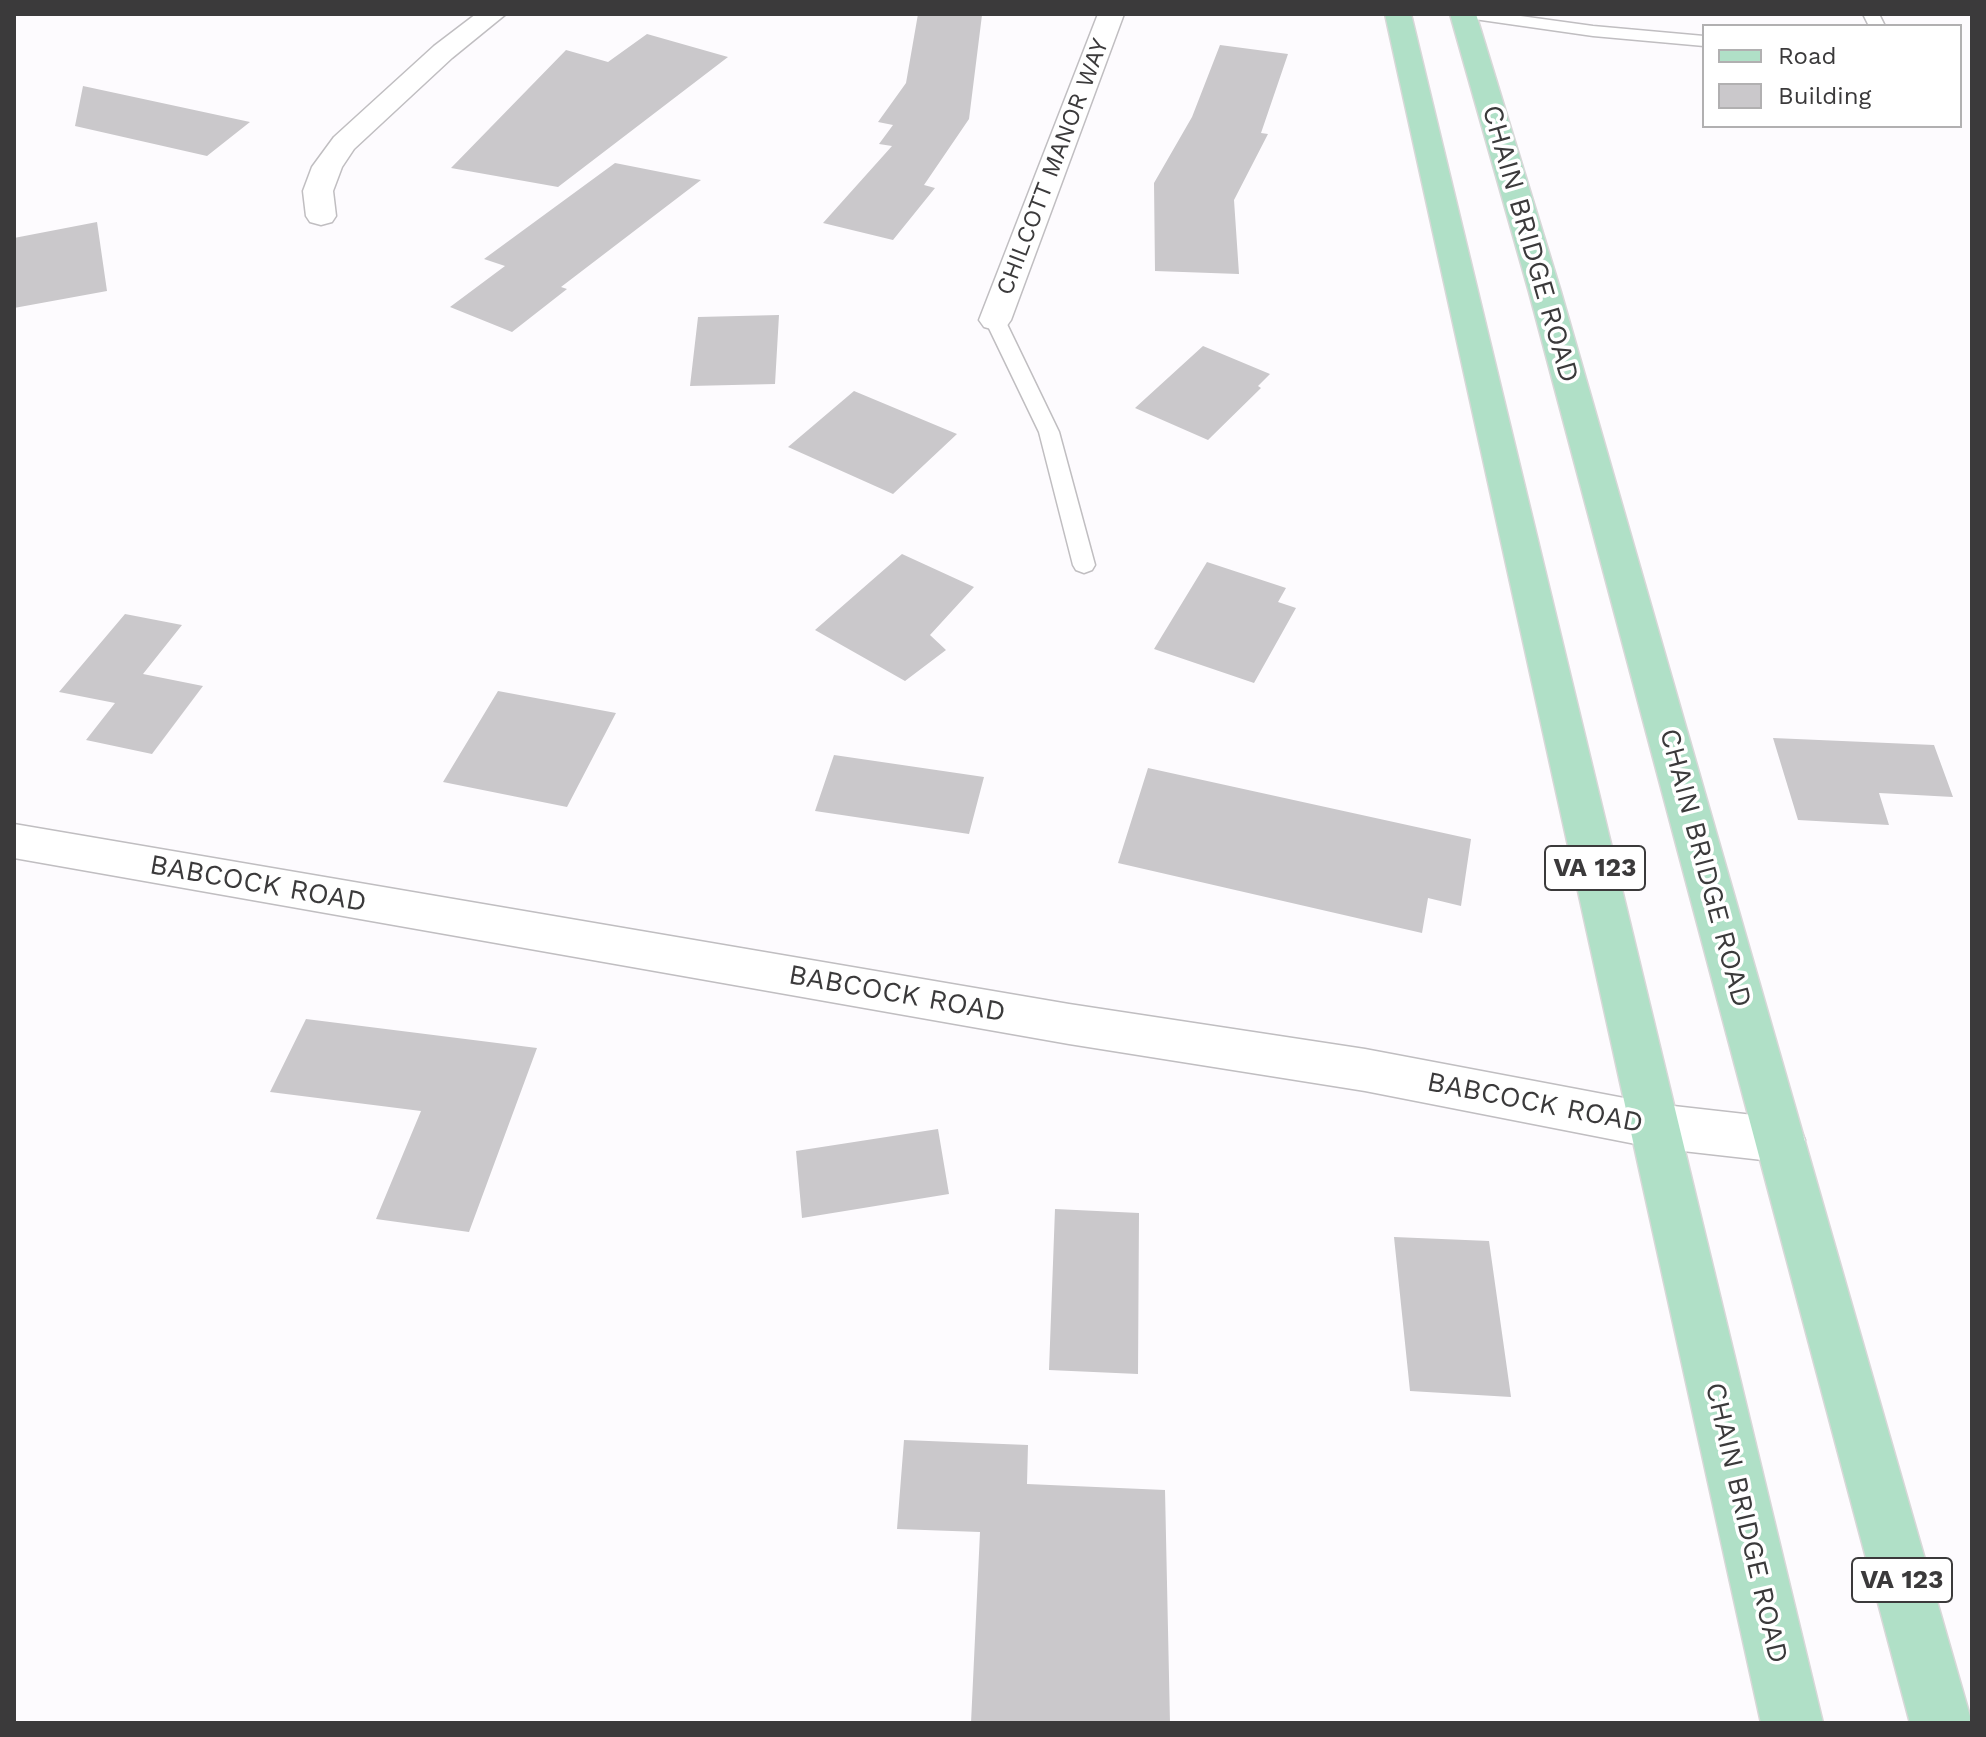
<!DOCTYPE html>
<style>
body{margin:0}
#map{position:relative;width:1986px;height:1737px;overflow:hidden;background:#fdfbfe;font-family:"Work Sans",sans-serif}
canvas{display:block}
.frame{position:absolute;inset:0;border:16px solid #3b3a3b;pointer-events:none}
.legend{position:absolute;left:1702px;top:24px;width:260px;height:104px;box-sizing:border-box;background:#fff;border:2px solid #b1b0b1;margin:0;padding:10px 14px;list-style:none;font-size:24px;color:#3b3a3b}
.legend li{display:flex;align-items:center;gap:16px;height:40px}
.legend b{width:40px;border:2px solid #b1b0b1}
</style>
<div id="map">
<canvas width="1986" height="1737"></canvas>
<div class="frame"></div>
<ul class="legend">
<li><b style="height:10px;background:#b0e0c7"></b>Road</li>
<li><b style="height:22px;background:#cac8cb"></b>Building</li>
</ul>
</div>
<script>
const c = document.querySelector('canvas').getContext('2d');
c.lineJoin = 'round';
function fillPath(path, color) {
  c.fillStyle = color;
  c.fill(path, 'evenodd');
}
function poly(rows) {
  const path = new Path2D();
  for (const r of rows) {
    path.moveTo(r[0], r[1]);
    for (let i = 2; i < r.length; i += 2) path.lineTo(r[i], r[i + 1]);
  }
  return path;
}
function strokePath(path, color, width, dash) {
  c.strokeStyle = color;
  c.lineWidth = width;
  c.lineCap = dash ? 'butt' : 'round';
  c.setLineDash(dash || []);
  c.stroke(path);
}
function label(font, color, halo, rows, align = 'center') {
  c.font = font + ' "Work Sans",sans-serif';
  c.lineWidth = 7;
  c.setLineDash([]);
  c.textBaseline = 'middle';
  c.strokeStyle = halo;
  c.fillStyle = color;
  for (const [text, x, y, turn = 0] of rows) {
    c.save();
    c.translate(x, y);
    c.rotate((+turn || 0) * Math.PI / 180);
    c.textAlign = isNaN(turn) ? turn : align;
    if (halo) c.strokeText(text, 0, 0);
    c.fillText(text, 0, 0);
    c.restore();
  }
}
fillPath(poly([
 [918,14,982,15,969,119,924,185,935,188,893,240,823,223,892,146,879,144,893,125,878,122,906,83],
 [647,34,728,57,558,187,451,168,566,50,608,62],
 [1220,45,1288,54,1261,133,1268,134,1234,200,1239,274,1155,271,1154,183,1192,117],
 [83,86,250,122,207,156,75,126],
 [615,163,701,180,561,287,567,289,512,332,450,307,505,266,484,259],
 [97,222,107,291,14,308,14,238],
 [779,315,775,384,690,386,698,317],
 [1203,346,1270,374,1258,386,1261,388,1208,440,1135,408],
 [854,391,957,434,893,494,788,447],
 [902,554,974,587,930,635,946,650,905,681,815,630],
 [1207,562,1286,588,1278,602,1296,608,1254,683,1154,649],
 [125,614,182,625,143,674,203,686,152,754,86,740,115,703,59,692],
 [498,691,616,713,567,807,443,782],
 [1773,738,1934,745,1953,797,1879,793,1889,825,1798,820],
 [834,755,984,777,969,834,815,811],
 [1148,768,1471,839,1461,906,1428,898,1422,933,1118,863],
 [306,1019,537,1048,469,1232,376,1219,421,1111,270,1092],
 [938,1129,949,1194,802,1218,796,1151],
 [1055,1209,1139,1213,1138,1374,1049,1370],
 [1394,1237,1489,1241,1511,1397,1410,1391],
 [904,1440,1028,1445,1027,1484,1165,1490,1170,1723,971,1723,980,1532,897,1529]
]), '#cac8cb');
const lane = poly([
 [1466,14,1506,14,1593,26,1704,36,1704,46,1593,36,1474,19,1466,14],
 [1863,14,1879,14,1885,26,1869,26,1863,14],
 [995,314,1005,320,1059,432,1095,565,1092,570,1084,573,1076,570,1073,565,1039,432,985,320,995,314]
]);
const street = poly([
 [476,14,506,14,452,58,354,149,342,167,333,191,336,216,332,222,321,225,310,222,306,216,303,191,312,167,334,137,434,46,476,14],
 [1098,14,1124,14,1011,320,1006,327,995,330,984,327,979,320,1098,14],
 [14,824,1069,1004,1365,1049,1656,1104,1780,1118,1798,1124,1805,1140,1798,1156,1780,1162,1656,1148,1365,1091,1069,1044,14,858,14,824]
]);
const primary = poly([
 [1385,14,1411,14,1823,1723,1761,1723,1385,14],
 [1450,14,1476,14,1561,292,1972,1723,1910,1723,1529,292,1450,14]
]);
strokePath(lane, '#c0bec1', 3);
strokePath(street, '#c0bec1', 3);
strokePath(primary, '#d8d8d8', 3);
fillPath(lane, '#fff');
fillPath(street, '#fff');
fillPath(primary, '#b0e0c7');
label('24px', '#3b3a3b', '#fff', [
 ["CHILCOTT MANOR WAY",1053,167,-69]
]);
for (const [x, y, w] of [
 [1595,868,100],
 [1902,1580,100]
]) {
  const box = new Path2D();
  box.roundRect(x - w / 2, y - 22, w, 44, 6);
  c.fillStyle = '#fff';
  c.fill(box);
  strokePath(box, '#3b3a3b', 2);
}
label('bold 26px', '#3b3a3b', null, [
 ["VA 123",1595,868],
 ["VA 123",1902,1580]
]);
label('28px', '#3b3a3b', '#fff', [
 ["CHAIN BRIDGE ROAD",1530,244,74],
 ["CHAIN BRIDGE ROAD",1705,868,75],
 ["BABCOCK ROAD",258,884,10],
 ["BABCOCK ROAD",897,994,10],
 ["BABCOCK ROAD",1535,1103,11],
 ["CHAIN BRIDGE ROAD",1746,1523,77]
]);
</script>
